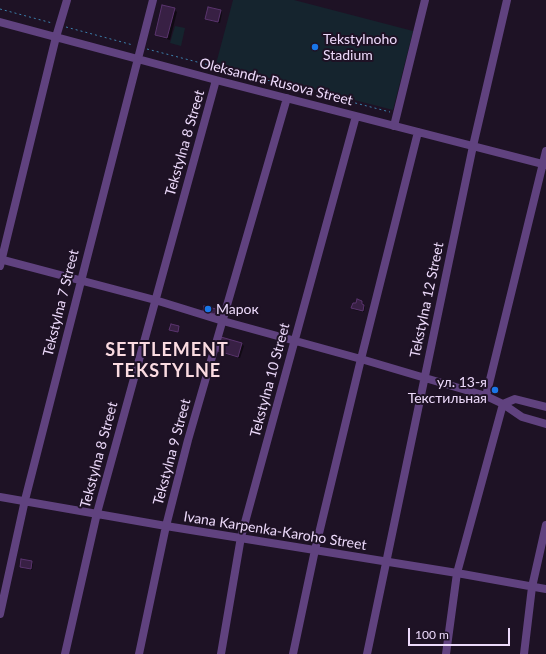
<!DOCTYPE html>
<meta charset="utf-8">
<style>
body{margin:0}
#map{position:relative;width:546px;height:654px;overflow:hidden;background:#1e1225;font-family:Lato,sans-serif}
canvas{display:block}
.scale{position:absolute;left:408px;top:628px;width:102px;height:18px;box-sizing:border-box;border:2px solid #eddafb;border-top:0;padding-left:5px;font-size:12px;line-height:14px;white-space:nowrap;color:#eddafb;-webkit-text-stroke:3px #1e1225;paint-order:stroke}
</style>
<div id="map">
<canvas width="546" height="654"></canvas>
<div class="scale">100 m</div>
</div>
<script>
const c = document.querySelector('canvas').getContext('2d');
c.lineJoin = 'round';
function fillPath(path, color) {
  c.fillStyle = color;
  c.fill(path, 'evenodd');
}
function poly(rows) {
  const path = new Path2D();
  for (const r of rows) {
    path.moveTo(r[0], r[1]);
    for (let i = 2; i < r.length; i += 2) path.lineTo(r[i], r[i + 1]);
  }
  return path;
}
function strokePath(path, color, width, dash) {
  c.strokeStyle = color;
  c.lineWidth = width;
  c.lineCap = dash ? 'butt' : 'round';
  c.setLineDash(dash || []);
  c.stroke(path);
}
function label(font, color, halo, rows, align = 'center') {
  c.font = font + ' Lato,sans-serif';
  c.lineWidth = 4;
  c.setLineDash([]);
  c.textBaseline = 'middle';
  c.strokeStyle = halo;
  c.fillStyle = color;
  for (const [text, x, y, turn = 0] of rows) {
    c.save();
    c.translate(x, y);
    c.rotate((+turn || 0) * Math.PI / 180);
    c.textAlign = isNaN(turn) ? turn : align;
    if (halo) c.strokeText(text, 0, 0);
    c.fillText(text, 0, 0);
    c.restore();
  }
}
fillPath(poly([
 [233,0,294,0,413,31,393,110,216,64],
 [175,26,185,28,181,46,170,43]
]), '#15242e');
fillPath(poly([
 [174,9,177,12,170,40,159,37,156,34],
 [221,11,222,13,220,23,208,20,206,18],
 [362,301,365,307,364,312,354,310,352,308],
 [242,344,244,346,240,358,221,353,219,351],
 [31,562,33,564,32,570,23,568,21,566]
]), '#0007');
const building = poly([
 [162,5,175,8,167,38,155,35,162,5],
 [208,7,221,10,218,22,205,19,208,7],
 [357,299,362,301,362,304,364,305,363,311,351,308,353,303,356,303,357,299],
 [204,306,216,309,215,314,203,311,204,306],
 [171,324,179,326,178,332,169,330,171,324],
 [221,337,242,343,238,357,218,351,221,337],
 [21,559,32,561,31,569,20,567,21,559]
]);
fillPath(building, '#382044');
strokePath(building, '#5a346e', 1);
strokePath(poly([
 [0,9,52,23],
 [66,27,133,45],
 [147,49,390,112]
]), '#3c81ad', 1, [2, 3]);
strokePath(poly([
 [0,22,216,80,546,165],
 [394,126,425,0],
 [0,259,155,300,223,321,361,359,486,396,503,404,515,399,546,407],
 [0,266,56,37,67,0],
 [486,396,546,151],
 [0,497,166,526,457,573,546,589],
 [0,614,25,500,153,0],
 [65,654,97,513,216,80],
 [139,654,166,526,188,440,287,98],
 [221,654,241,537,356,116],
 [293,654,315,550,361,359,418,132],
 [367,654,473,146,507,0],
 [446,654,457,573,503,404,522,417,546,424],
 [524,654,532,587,546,525]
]), '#60427f', 8);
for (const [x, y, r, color] of [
 [315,47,4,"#1976e8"],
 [208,309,4,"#1976e8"],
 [495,390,4,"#1976e8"]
]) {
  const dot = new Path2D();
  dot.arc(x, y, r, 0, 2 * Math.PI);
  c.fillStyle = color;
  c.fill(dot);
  strokePath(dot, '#1e1225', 1.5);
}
label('14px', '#eddafb', '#1e1225', [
 ["Tekstylnoho",323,39],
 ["Stadium",323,55],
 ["Марок",216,309],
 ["ул. 13-я",487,382,"right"],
 ["Текстильная",487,398,"right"]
], 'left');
label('14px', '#eddafb', '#1e1225', [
 ["Oleksandra Rusova Street",276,82,14],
 ["Tekstylna 8 Street",185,143,-74],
 ["Tekstylna 12 Street",427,300,-78],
 ["Tekstylna 7 Street",61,303,-76],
 ["Tekstylna 10 Street",270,380,-75],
 ["Tekstylna 9 Street",172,452,-75],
 ["Tekstylna 8 Street",99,455,-75],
 ["Ivana Karpenka-Karoho Street",275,531,9]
]);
c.letterSpacing = '1px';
label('bold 18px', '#fbdbe1', '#1e1225', [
 ["SETTLEMENT",167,350],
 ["TEKSTYLNE",167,371]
]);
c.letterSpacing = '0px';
</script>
